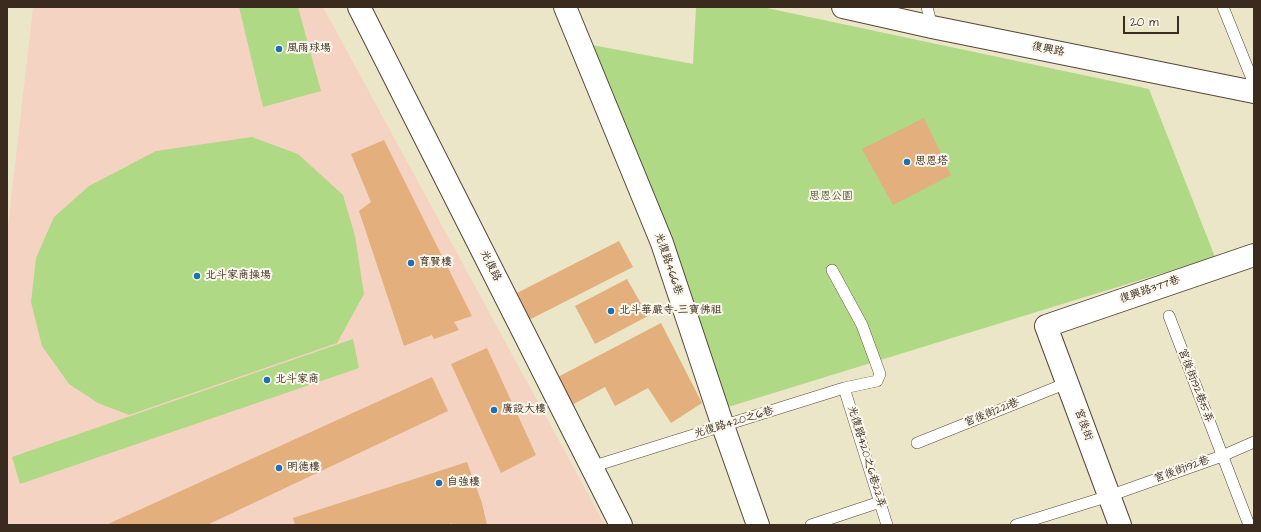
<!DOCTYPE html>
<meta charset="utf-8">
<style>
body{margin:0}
#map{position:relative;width:1261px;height:532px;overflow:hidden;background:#ece6c8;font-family:"Architects Daughter",sans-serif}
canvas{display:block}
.frame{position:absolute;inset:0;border:8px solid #3b2a1e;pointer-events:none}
.scale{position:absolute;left:1123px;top:16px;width:56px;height:18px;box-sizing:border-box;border:2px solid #3b2a1e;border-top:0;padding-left:5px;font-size:12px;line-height:14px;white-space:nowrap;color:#3b2a1e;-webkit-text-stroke:3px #fbf7ec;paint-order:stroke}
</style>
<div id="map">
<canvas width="1261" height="532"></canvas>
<div class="frame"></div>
<div class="scale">20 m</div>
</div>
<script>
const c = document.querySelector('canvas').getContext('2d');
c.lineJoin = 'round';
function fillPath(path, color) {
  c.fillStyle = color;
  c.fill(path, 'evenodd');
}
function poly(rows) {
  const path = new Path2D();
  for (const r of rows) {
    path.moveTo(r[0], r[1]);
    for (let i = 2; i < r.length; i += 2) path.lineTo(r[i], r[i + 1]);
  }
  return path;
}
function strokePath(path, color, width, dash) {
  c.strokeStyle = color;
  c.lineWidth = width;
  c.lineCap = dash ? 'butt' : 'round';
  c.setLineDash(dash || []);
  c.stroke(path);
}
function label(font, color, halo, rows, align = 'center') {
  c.font = font + ' "Architects Daughter","LXGW WenKai TC",sans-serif';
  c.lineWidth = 4;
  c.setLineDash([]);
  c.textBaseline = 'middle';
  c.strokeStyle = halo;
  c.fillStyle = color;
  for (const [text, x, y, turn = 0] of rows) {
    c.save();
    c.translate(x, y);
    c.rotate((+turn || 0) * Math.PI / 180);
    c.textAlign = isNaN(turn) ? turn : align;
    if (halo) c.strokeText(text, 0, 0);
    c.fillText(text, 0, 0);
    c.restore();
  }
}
fillPath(poly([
 [33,7,323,7,605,525,7,525,7,235]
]), '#f5d3c2');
fillPath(poly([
 [239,7,298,7,321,91,263,107],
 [696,7,762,7,1149,89,1215,257,728,407,592,45,693,64],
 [252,137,298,154,343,195,355,236,364,294,337,343,129,415,98,403,69,384,42,346,31,302,36,258,54,217,89,186,156,151],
 [353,339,359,368,20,484,12,457]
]), '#afd984');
fillPath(poly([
 [924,118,951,175,893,205,862,149],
 [384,140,472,316,454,322,459,330,434,339,432,335,404,346,359,211,371,202,351,154],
 [619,241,633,267,525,322,511,296],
 [627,279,648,316,595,344,575,306],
 [661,323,702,403,671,423,648,388,615,406,605,387,570,406,556,378],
 [487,348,536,455,501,473,451,364],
 [432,377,448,411,207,525,106,525],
 [467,462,482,503,487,525,452,525,452,523,448,525,295,525,293,518]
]), '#e2af7d');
const service = poly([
 [927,7,932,27],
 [1223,7,1254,84],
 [1169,316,1249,525],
 [844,388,887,525],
 [917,443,1067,383],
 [591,467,844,388,877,381,880,374,862,325,832,270],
 [811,525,880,502],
 [1016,525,1109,496,1222,456,1254,442]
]);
const minor = poly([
 [565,7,662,243,723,426,758,525],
 [1120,525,1046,326,1254,255]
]);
const tertiary = poly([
 [359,7,621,525],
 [843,7,932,27,1254,92]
]);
strokePath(service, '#564638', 12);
strokePath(minor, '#564638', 24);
strokePath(tertiary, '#564638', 24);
strokePath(service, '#fff', 11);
strokePath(minor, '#fff', 22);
strokePath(tertiary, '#fff', 22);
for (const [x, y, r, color] of [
 [279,49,4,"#1f6fb2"],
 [907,162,4,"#1f6fb2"],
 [411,263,4,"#1f6fb2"],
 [197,276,4,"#1f6fb2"],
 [611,311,4,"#1f6fb2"],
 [267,380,4,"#1f6fb2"],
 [494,410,4,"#1f6fb2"],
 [279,468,4,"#1f6fb2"],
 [439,483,4,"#1f6fb2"]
]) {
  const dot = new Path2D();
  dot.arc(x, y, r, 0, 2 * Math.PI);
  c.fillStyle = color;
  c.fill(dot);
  strokePath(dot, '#fbf7ec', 1.5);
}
label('11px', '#3b2a1e', '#fbf7ec', [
 ["風雨球場",287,49],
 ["思恩塔",915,162],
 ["育賢樓",419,263],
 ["北斗家商操場",205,276],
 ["北斗華嚴寺-三寶佛祖",619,311],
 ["北斗家商",275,380],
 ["廣設大樓",502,410],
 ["明德樓",287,468],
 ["自強樓",447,483]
], 'left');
label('11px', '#3b2a1e', '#fbf7ec', [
 ["復興路",1048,50,11],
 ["光復路466巷",668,264,71],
 ["光復路",490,266,63],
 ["復興路377巷",1150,290,-19],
 ["宮後街192巷15弄",1195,386,69],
 ["宮後街221巷",992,413,-22],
 ["光復路420之6巷",734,423,-17],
 ["宮後街",1083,425,70],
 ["光復路420之6巷22弄",866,457,73],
 ["宮後街192巷",1182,470,-20]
]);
label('11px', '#585638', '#fbf7ec', [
 ["思恩公園",831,197]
]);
</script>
